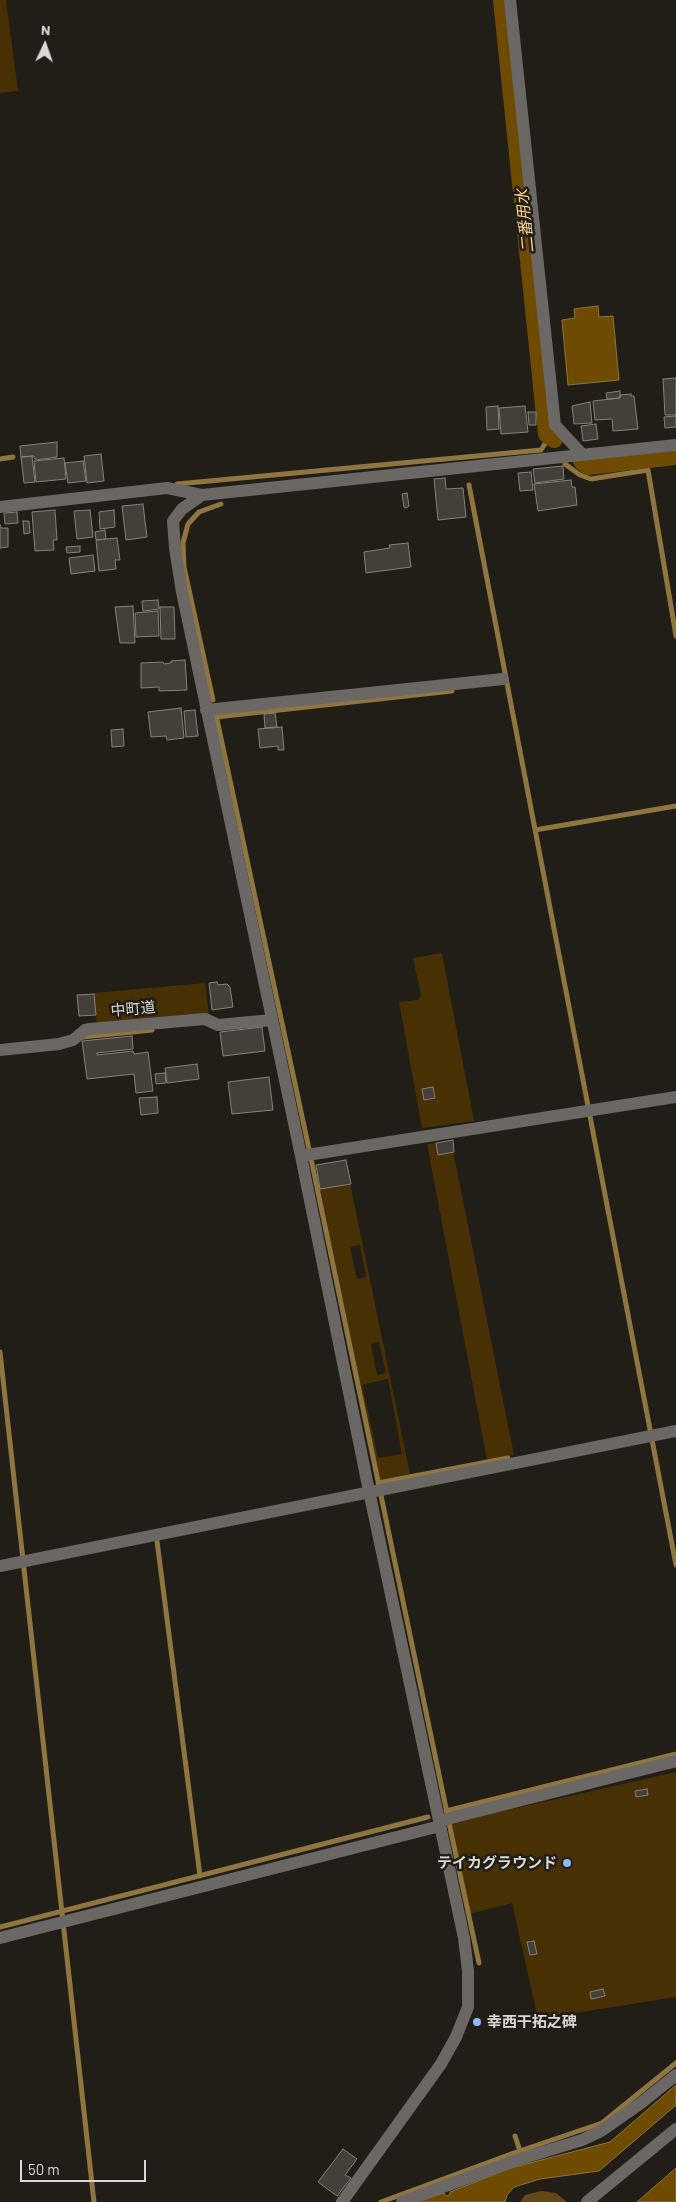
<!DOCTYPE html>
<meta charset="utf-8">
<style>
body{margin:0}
#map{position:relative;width:676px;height:2202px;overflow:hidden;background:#211d17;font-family:Barlow,sans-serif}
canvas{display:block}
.north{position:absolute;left:20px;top:20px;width:50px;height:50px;-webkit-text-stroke:4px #211d17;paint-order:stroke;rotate:3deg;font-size:14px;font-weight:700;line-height:20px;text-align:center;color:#dbd8d4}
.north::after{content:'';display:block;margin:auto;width:18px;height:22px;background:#dbd8d4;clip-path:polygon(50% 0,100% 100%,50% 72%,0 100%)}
.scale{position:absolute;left:20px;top:2160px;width:126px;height:22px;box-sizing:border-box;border:2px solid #dbd8d4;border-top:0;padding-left:6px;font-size:15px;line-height:18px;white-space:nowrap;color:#dbd8d4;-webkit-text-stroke:4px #211d17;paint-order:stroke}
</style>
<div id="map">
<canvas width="676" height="2202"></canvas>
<div class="north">N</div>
<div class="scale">50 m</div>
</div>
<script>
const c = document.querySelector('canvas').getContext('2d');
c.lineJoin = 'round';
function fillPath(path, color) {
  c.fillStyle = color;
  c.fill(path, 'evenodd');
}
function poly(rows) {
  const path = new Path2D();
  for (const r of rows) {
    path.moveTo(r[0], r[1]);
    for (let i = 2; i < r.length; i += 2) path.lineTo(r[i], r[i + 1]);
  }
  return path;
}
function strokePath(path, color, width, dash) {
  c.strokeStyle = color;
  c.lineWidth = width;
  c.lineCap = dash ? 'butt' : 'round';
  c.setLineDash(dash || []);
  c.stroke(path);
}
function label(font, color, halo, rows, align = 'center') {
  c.font = font + ' Barlow,"Noto Sans JP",sans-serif';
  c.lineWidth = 5;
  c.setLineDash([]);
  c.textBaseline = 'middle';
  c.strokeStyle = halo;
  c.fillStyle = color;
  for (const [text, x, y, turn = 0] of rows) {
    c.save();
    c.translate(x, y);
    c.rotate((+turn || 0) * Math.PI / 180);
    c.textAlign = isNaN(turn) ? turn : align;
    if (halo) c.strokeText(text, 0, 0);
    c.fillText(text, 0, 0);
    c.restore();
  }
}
fillPath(poly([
 [0,0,6,0,18,91,0,93],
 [442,953,474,1121,422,1128,399,1002,418,1000,421,995,413,958],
 [205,983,209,1014,97,1023,94,993],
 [451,1141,514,1455,487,1460,427,1144],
 [350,1183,410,1474,380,1480,320,1189],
 [360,1245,366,1277,357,1279,350,1247],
 [379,1342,386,1373,377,1375,371,1344],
 [388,1379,402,1454,378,1458,362,1385],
 [676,1772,676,1997,538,2019,512,1903,469,1914,450,1823]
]), '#473003');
fillPath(poly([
 [541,2191,556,2193,567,2202,520,2202,525,2195]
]), '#644918');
const water = poly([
 [598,306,599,317,613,316,619,380,568,385,562,320,575,318,574,309,598,306],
 [676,2085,676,2105,599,2171,540,2179,514,2187,507,2195,505,2202,416,2202,444,2193,446,2196,450,2195,450,2192,511,2168,610,2142,676,2085],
 [676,2168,676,2202,637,2202,676,2168]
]);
fillPath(water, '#6e4b00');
strokePath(water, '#8f7540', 1);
strokePath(poly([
 [0,459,13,457],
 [565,464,580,475,591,479,648,470,676,636],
 [177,484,541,450,550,436],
 [469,485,676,1565],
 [213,700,184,567,183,543,188,524,199,512,221,504],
 [216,715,309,1149,447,1813],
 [216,717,452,691],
 [535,830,676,806],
 [83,1037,152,1030],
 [0,1352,94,2202],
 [378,1483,508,1458],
 [157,1541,200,1876],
 [446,1811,676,1754],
 [449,1823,479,1963],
 [0,1927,428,1817],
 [515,2136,520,2151],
 [381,2202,511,2154,602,2123,676,2063]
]), '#8f7540', 5);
strokePath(poly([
 [502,0,547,434,554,439],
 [582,461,588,466,676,456]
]), '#6e4b00', 18);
const building = poly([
 [676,378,676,415,665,415,663,379,676,378],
 [620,391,620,398,607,399,606,393,620,391],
 [631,394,631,396,634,396,638,429,613,431,612,419,595,420,593,401,620,398,620,395,631,394],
 [590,402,592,423,574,424,572,406,590,402],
 [498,406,499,429,487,430,486,407,498,406],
 [525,406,528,432,501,434,499,408,525,406],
 [528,412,536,412,536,425,529,425,528,412],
 [676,416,676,427,665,428,664,417,676,416],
 [596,424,598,439,583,441,581,426,596,424],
 [57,442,57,457,37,460,34,458,34,456,21,457,20,446,57,442],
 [101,454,104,481,87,483,84,456,101,454],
 [32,456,35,482,24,483,21,457,32,456],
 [64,458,66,479,36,482,34,461,64,458],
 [83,461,86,481,68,483,65,463,83,461],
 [563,466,564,479,535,483,533,469,563,466],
 [531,472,533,490,520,491,518,473,531,472],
 [445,478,446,489,463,488,466,517,438,520,434,479,445,478],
 [571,480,572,487,575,487,577,505,538,511,534,484,571,480],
 [407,493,409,506,406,508,404,507,402,494,407,493],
 [143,504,147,537,126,540,122,506,143,504],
 [55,510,57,540,53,540,54,550,35,551,32,512,55,510],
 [90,510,93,537,77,539,74,511,90,510],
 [114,510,115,527,100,529,99,512,114,510],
 [17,512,18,523,5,524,4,513,17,512],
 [23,521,29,521,30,533,24,534,23,521],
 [0,525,1,528,8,528,8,547,0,548,0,525],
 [105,530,106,539,96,540,95,532,105,530],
 [117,538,120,560,115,560,116,569,99,571,96,540,117,538],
 [408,543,411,567,366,573,364,552,390,548,389,545,408,543],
 [80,546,80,552,67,553,66,547,80,546],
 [93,555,95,571,71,574,69,558,93,555],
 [158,600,159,609,143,611,142,601,158,600],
 [133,606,135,643,120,643,115,607,133,606],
 [160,607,174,607,175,639,161,639,160,607],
 [158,611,159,636,136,637,135,613,158,611],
 [185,660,187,690,159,691,159,687,141,688,141,663,163,662,164,664,171,663,171,661,185,660],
 [181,708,184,738,167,740,166,736,151,737,148,712,181,708],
 [195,710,198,736,186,737,184,711,195,710],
 [275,713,277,727,265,728,264,714,275,713],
 [282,727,284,750,278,750,278,746,260,748,258,729,282,727],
 [123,729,124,746,112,747,111,730,123,729],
 [217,982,218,985,227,984,230,987,233,1007,212,1010,209,983,217,982],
 [94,994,96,1015,79,1016,77,995,94,994],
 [262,1027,265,1051,223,1056,220,1032,262,1027],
 [132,1036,133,1049,97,1053,97,1055,133,1051,134,1054,148,1052,153,1091,136,1093,134,1074,87,1079,82,1041,132,1036],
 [197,1064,199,1079,167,1083,165,1068,197,1064],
 [165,1073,166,1083,156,1084,155,1074,165,1073],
 [269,1077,273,1110,232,1114,228,1082,269,1077],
 [433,1087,435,1098,424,1100,422,1089,433,1087],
 [157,1097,158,1113,141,1115,139,1098,157,1097],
 [453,1140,454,1152,438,1155,436,1143,453,1140],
 [346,1160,351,1184,320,1189,316,1165,346,1160],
 [647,1789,648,1795,636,1797,635,1791,647,1789],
 [534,1941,537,1954,530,1955,527,1942,534,1941],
 [603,1989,605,1996,591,1999,590,1992,603,1989],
 [343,2149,357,2159,345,2175,351,2178,337,2196,318,2182,343,2149]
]);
fillPath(building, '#444039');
strokePath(building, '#868179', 1);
strokePath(poly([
 [510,0,555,425,581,453],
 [202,495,182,509,173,521,175,548,182,592,301,1156,369,1491,464,1938,468,1971,468,2007,456,2037,441,2064,342,2202],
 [0,507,167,488,202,495,676,445],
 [206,710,503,679],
 [0,1050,59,1044,73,1040,85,1030,90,1029,205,1019,218,1025,272,1020],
 [301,1156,676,1097],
 [0,1566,676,1431],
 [439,1821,676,1761],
 [0,1938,440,1826],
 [402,2202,514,2161,582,2140,601,2131,641,2103,676,2075],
 [587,2202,676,2129]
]), '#6a6764', 12);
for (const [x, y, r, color] of [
 [567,1863,5,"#8db9fc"],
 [477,2022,5,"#8db9fc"]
]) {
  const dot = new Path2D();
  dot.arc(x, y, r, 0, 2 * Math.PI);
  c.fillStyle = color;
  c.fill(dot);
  strokePath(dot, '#211d17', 2);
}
label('15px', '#dbd8d4', '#211d17', [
 ["中町道",133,1009,-5]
]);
label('bold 15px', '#dbd8d4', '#211d17', [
 ["テイカグラウンド",557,1863],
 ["幸西干拓之碑",487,2022,"left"]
], 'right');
label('italic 16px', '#fdd28e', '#211d17', [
 ["二番用水",525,221,-96]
]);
</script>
